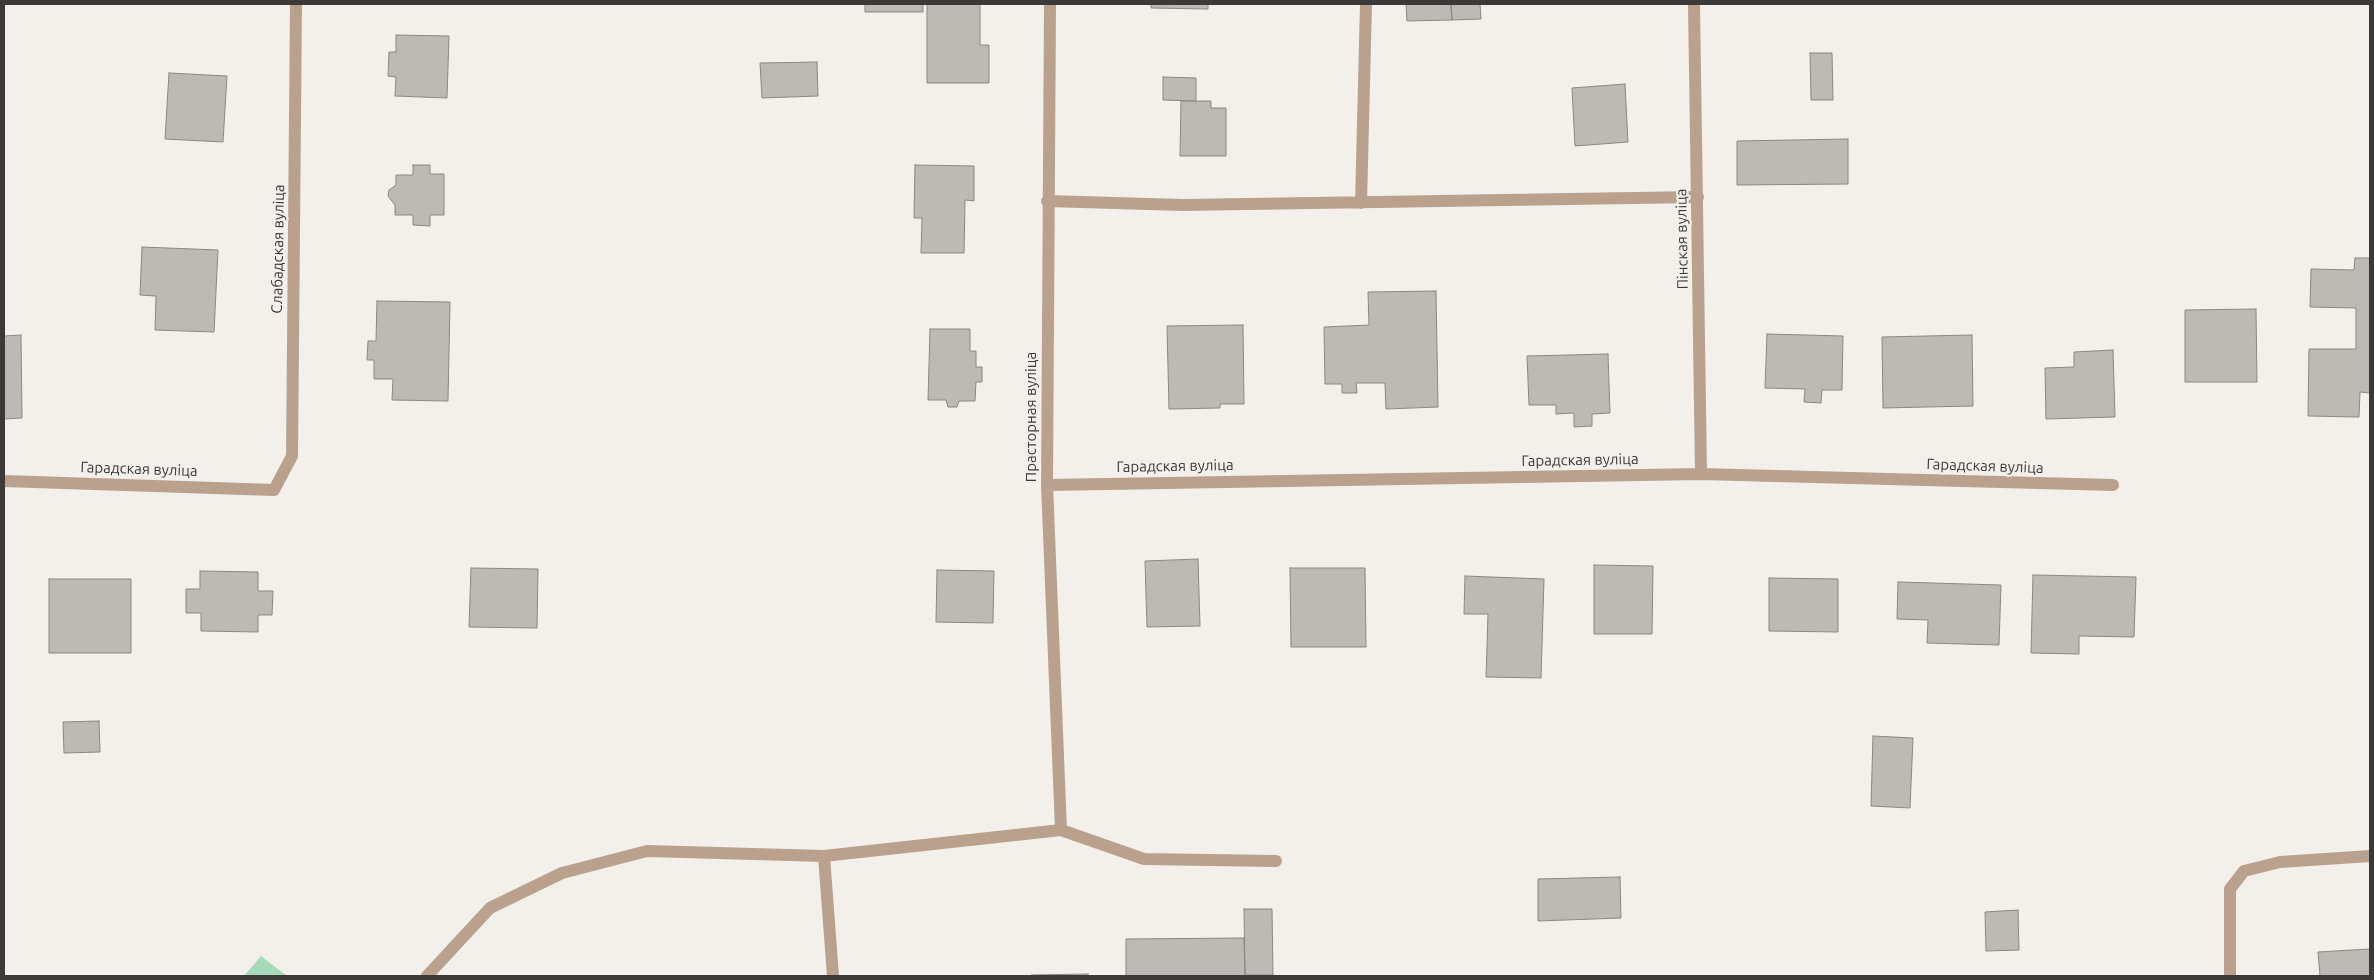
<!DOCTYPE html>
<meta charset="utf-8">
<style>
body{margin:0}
#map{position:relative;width:2374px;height:980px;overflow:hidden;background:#f3f0eb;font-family:Ubuntu,sans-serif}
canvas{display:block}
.frame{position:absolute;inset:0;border:5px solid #3b3a38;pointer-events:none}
</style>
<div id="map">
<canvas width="2374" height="980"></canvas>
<div class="frame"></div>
</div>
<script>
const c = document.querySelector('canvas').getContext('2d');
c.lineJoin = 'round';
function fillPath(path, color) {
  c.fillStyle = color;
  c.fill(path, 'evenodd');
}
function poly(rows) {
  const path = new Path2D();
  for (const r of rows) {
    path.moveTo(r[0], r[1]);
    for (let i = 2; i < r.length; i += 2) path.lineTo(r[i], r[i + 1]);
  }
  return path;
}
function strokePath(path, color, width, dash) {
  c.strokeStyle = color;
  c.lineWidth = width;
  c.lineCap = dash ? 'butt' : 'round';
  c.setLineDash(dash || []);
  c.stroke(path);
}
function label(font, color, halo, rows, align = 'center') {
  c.font = font + ' Ubuntu,sans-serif';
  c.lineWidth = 4.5;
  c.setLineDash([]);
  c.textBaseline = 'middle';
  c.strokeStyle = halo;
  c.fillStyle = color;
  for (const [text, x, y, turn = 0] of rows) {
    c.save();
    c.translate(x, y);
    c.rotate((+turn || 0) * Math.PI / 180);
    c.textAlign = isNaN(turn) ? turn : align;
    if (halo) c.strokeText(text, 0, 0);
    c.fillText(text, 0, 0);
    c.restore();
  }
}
fillPath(poly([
 [261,956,287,976,244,976]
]), '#a7d8b7');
const building = poly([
 [865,4,923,4,923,12,865,12,865,4],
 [927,4,980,4,980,45,989,45,989,83,927,83,927,4],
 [1151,4,1208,4,1208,9,1151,8,1151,4],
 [1406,4,1451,4,1452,20,1407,21,1406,4],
 [1451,4,1480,4,1481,19,1452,20,1451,4],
 [396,35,449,36,447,98,395,96,396,77,388,76,389,52,396,52,396,35],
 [1810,53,1832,53,1833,100,1811,100,1810,53],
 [817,62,818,96,762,98,760,63,817,62],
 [169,73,227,76,223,142,165,139,169,73],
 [1163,77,1196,78,1196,101,1163,100,1163,77],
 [1625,84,1628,142,1575,146,1572,88,1625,84],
 [1181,101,1211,101,1211,108,1226,108,1226,156,1180,156,1181,101],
 [1848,139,1848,184,1737,185,1737,141,1848,139],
 [413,165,430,165,430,174,444,174,444,215,430,215,430,226,413,225,413,215,395,215,395,205,388,196,389,190,396,185,396,175,413,175,413,165],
 [915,165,974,166,974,201,965,200,964,253,921,253,922,218,914,218,915,165],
 [142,247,218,250,214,332,155,330,156,296,140,295,142,247],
 [2355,258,2370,258,2370,393,2360,392,2359,417,2308,416,2309,349,2356,349,2356,308,2310,307,2311,269,2354,270,2355,258],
 [1436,291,1438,407,1386,409,1385,383,1356,383,1357,393,1342,393,1342,384,1325,384,1324,327,1369,325,1368,292,1436,291],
 [377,301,450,302,448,401,392,400,393,379,374,379,374,360,367,360,368,341,376,341,377,301],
 [2256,309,2257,382,2185,382,2185,310,2256,309],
 [1243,325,1244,404,1220,404,1220,408,1169,409,1167,326,1243,325],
 [930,329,970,329,970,351,976,351,976,367,982,367,982,382,976,382,975,401,959,401,957,407,948,407,946,400,928,400,930,329],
 [1767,334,1843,336,1842,390,1822,390,1821,403,1804,402,1805,389,1765,388,1767,334],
 [21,335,22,418,4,419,4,336,21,335],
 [1972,335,1973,406,1883,408,1882,337,1972,335],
 [2113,350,2115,417,2046,419,2045,368,2074,367,2074,352,2113,350],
 [1608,354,1610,413,1592,414,1592,426,1574,427,1574,413,1556,414,1556,405,1529,405,1527,356,1608,354],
 [1198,559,1200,626,1147,627,1145,561,1198,559],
 [1594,565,1653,566,1652,634,1594,634,1594,565],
 [471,568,538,569,537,628,469,627,471,568],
 [1290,568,1365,568,1366,647,1291,647,1290,568],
 [937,570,994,571,993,623,936,622,937,570],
 [200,571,258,572,258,591,273,591,272,615,258,615,258,632,201,631,201,613,186,613,186,589,200,589,200,571],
 [2033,575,2136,577,2134,637,2079,636,2079,654,2031,653,2033,575],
 [1465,576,1544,579,1541,678,1486,677,1488,614,1464,614,1465,576],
 [1769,578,1838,579,1838,632,1769,631,1769,578],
 [49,579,131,579,131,653,49,653,49,579],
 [1898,582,2001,585,1999,645,1927,643,1928,620,1897,619,1898,582],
 [99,721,100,752,64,753,63,722,99,721],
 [1873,736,1913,738,1910,808,1871,806,1873,736],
 [1620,877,1621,918,1538,921,1538,879,1620,877],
 [1244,909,1272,909,1273,975,1245,975,1244,909],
 [2018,910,2019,950,1986,951,1985,912,2018,910],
 [1244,938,1245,976,1126,976,1126,939,1244,938],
 [2370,949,2370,976,2320,976,2318,952,2370,949],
 [1088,974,1088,976,1031,976,1031,975,1088,974]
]);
fillPath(building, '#bdbab6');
strokePath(building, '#8a8783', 1);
strokePath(poly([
 [1047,201,1183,205,1698,197],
 [1361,203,1366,4],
 [1061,830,1144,859,1276,861]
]), '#b9a18d', 12);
strokePath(poly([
 [1694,4,1701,474],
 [4,481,274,490,292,456,296,4],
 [1047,485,1701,474,2113,485],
 [427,976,490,908,562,873,647,851,824,856],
 [833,976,824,856,1061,830,1047,485,1050,4],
 [2230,976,2230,889,2244,871,2280,862,2370,856]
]), '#b9a18d', 12);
label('15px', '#3b3a38', '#f3f0eb', [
 ["Пінская вуліца",1682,239,-91],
 ["Слабадская вуліца",278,249,-89],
 ["Прасторная вуліца",1031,417,-90],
 ["Гарадская вуліца",1580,460,-1],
 ["Гарадская вуліца",1175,466,-1],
 ["Гарадская вуліца",1985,466,2],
 ["Гарадская вуліца",139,469,2]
]);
</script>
